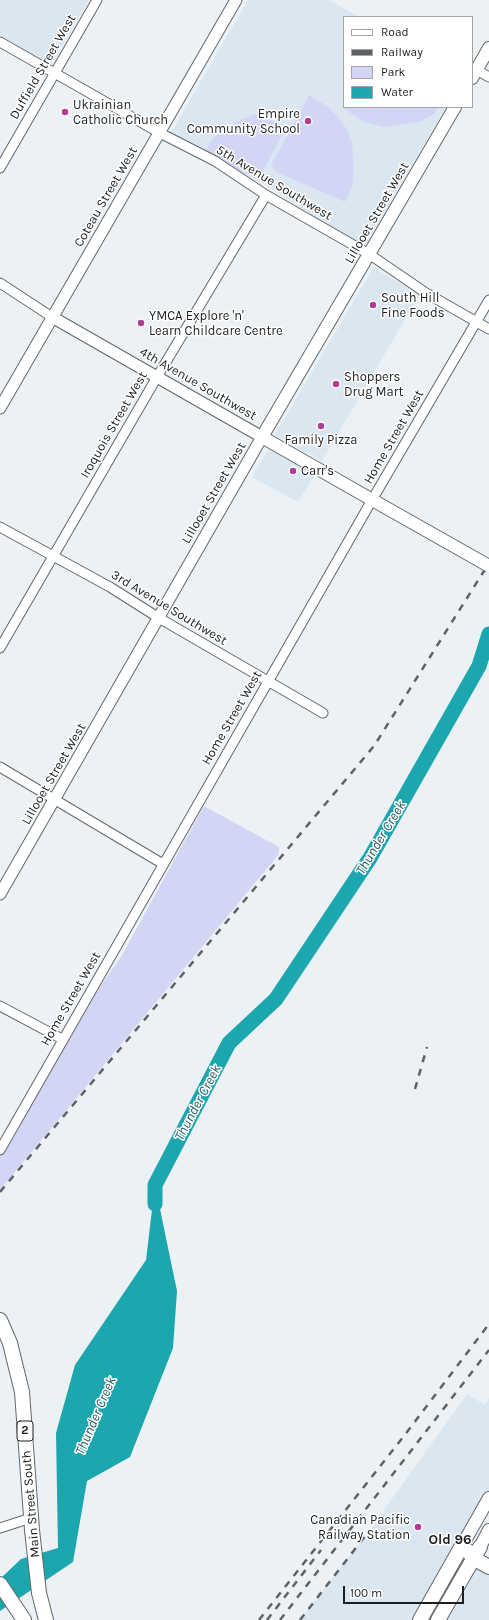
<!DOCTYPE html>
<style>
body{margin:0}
#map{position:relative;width:489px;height:1620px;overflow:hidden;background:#ebf1f5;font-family:Karla,sans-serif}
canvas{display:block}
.legend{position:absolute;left:343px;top:16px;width:130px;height:92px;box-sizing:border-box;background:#fff;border:1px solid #a4a5a5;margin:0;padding:5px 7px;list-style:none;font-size:12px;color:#1c1e1f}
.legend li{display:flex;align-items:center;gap:8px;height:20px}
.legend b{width:20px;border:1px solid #a4a5a5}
.scale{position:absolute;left:343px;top:1586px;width:121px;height:18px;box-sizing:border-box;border:2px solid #1c1e1f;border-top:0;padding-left:5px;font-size:12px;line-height:14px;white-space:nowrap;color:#1c1e1f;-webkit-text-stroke:3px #fff;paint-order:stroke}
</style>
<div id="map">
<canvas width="489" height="1620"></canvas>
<ul class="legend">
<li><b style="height:5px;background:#fff"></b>Road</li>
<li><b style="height:5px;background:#5f6365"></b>Railway</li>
<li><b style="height:11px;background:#d2d6f4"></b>Park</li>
<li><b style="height:11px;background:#1ca6ad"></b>Water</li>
</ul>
<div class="scale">100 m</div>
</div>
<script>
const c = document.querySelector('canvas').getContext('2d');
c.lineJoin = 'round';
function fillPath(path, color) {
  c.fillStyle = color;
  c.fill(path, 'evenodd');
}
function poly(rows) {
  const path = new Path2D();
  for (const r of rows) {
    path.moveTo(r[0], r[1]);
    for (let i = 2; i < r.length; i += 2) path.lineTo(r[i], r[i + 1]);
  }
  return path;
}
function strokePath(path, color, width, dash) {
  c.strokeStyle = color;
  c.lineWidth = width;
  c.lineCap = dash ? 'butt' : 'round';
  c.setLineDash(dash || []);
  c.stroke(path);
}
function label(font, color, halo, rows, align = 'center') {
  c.font = font + ' Karla,sans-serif';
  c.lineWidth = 3;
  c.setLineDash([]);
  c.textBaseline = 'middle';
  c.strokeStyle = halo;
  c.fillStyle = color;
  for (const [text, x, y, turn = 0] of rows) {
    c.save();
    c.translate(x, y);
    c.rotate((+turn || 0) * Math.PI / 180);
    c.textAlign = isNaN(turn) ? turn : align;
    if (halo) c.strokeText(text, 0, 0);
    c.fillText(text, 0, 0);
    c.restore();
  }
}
fillPath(poly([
 [0,0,89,0,51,65,0,35],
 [248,0,330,0,358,17,344,17,344,107,446,107,363,248,267,186,170,134],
 [373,268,420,294,322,461,275,435],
 [269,448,315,475,298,502,252,477],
 [467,1394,485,1405,489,1398,489,1498,420,1620,300,1620,369,1531],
 [473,1558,489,1567,489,1620,438,1620]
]), '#dbe7f0');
fillPath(poly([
 [309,95,328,107,338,117,346,128,352,143,354,170,352,186,345,202,276,172,271,165],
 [344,106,344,107,439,107,434,114,420,122,384,127,364,122,343,108],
 [256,114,287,127,261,174,255,178,205,152,213,138,225,129,239,120],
 [204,806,279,847,279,854,0,1190,0,1156,14,1138,23,1119,98,990,122,955]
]), '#d2d6f4');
fillPath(poly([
 [155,1185,177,1291,173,1348,130,1457,87,1481,73,1562,0,1611,0,1579,21,1559,58,1548,56,1433,75,1365,146,1260]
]), '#1ca6ad');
strokePath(poly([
 [155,1204,155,1185,229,1043,276,999,370,858,479,666,489,634]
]), '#1ca6ad', 15);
const minor = poly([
 [0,42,160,133,215,161,266,195,369,254,426,293,489,329],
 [477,70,489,77],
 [0,168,97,0],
 [0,283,52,317],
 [0,527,110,587,159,618,323,713],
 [0,648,157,377,266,195],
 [0,767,163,864],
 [0,1006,62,1039],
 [0,1150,372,500,489,300],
 [0,1528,31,1518]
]);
const tertiary = poly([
 [0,408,236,0],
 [0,894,262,437,52,317]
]);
const secondary = poly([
 [472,78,489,48],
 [383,506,262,437,455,107],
 [463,1544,489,1498],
 [480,1547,489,1530]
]);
const primary = poly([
 [0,1320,10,1343,22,1392,32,1530,39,1593,46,1620],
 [468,1551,473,1558,489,1567],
 [0,1584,24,1620],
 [420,1620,463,1544],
 [438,1620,480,1547]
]);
strokePath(minor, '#62676a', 11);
strokePath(tertiary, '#62676a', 13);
strokePath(secondary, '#62676a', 14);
strokePath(primary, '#62676a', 16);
strokePath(minor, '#fff', 9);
strokePath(tertiary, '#fff', 11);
strokePath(secondary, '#fff', 12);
strokePath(primary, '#fff', 14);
strokePath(poly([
 [415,1089,427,1047],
 [0,1192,374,746,489,563],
 [259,1620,404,1436,489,1324],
 [267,1620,321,1550],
 [280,1620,489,1350],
 [300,1620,369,1531]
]), '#5f6365', 2.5, [7, 7]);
const secondaryBridge = poly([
 [383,506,489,566]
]);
strokePath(secondaryBridge, '#62676a', 14, []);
strokePath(secondaryBridge, '#fff', 12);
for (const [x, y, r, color] of [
 [65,112,4,"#b03c95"],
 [308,121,4,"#b03c95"],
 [373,305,4,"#b03c95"],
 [141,323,4,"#b03c95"],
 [336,384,4,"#b03c95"],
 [321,426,4,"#b03c95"],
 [293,471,4,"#b03c95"],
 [418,1527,4,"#b03c95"]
]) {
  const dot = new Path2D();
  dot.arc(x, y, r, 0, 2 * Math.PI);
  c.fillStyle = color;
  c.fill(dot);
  strokePath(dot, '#fff', 1.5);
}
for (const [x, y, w] of [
 [25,1431,16]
]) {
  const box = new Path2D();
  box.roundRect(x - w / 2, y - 10, w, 20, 3);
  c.fillStyle = '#fff';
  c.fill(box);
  strokePath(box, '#1c1e1f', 1);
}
label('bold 12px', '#1c1e1f', null, [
 ["2",25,1431]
]);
label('13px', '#1c1e1f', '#fff', [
 ["Duffield Street West",43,67,-60],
 ["5th Avenue Southwest",274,183,31],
 ["Coteau Street West",106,197,-60],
 ["Lillooet Street West",377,213,-60],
 ["4th Avenue Southwest",198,384,30],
 ["Iroquois Street West",114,425,-60],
 ["Home Street West",394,437,-60],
 ["Lillooet Street West",214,493,-60],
 ["3rd Avenue Southwest",169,608,31],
 ["Home Street West",232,718,-60],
 ["Lillooet Street West",54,774,-60],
 ["Home Street West",71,999,-60],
 ["Main Street South",31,1504,-95]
]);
label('13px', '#1c1e1f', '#fff', [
 ["Ukrainian",73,105],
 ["Catholic Church",73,120],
 ["Empire",300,114,"right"],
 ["Community School",300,129,"right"],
 ["South Hill",381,298],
 ["Fine Foods",381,313],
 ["YMCA Explore 'n'",149,316],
 ["Learn Childcare Centre",149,331],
 ["Shoppers",344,377],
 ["Drug Mart",344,392],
 ["Family Pizza",321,440,"center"],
 ["Carr's",301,471],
 ["Canadian Pacific",410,1520,"right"],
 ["Railway Station",410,1535,"right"]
], 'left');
label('italic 14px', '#275b5e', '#fff', [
 ["Thunder Creek",381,838,-59],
 ["Thunder Creek",198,1103,-62],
 ["Thunder Creek",96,1416,-67]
]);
label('bold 14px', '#1c1e1f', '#fff', [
 ["Old 96",450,1540]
]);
</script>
